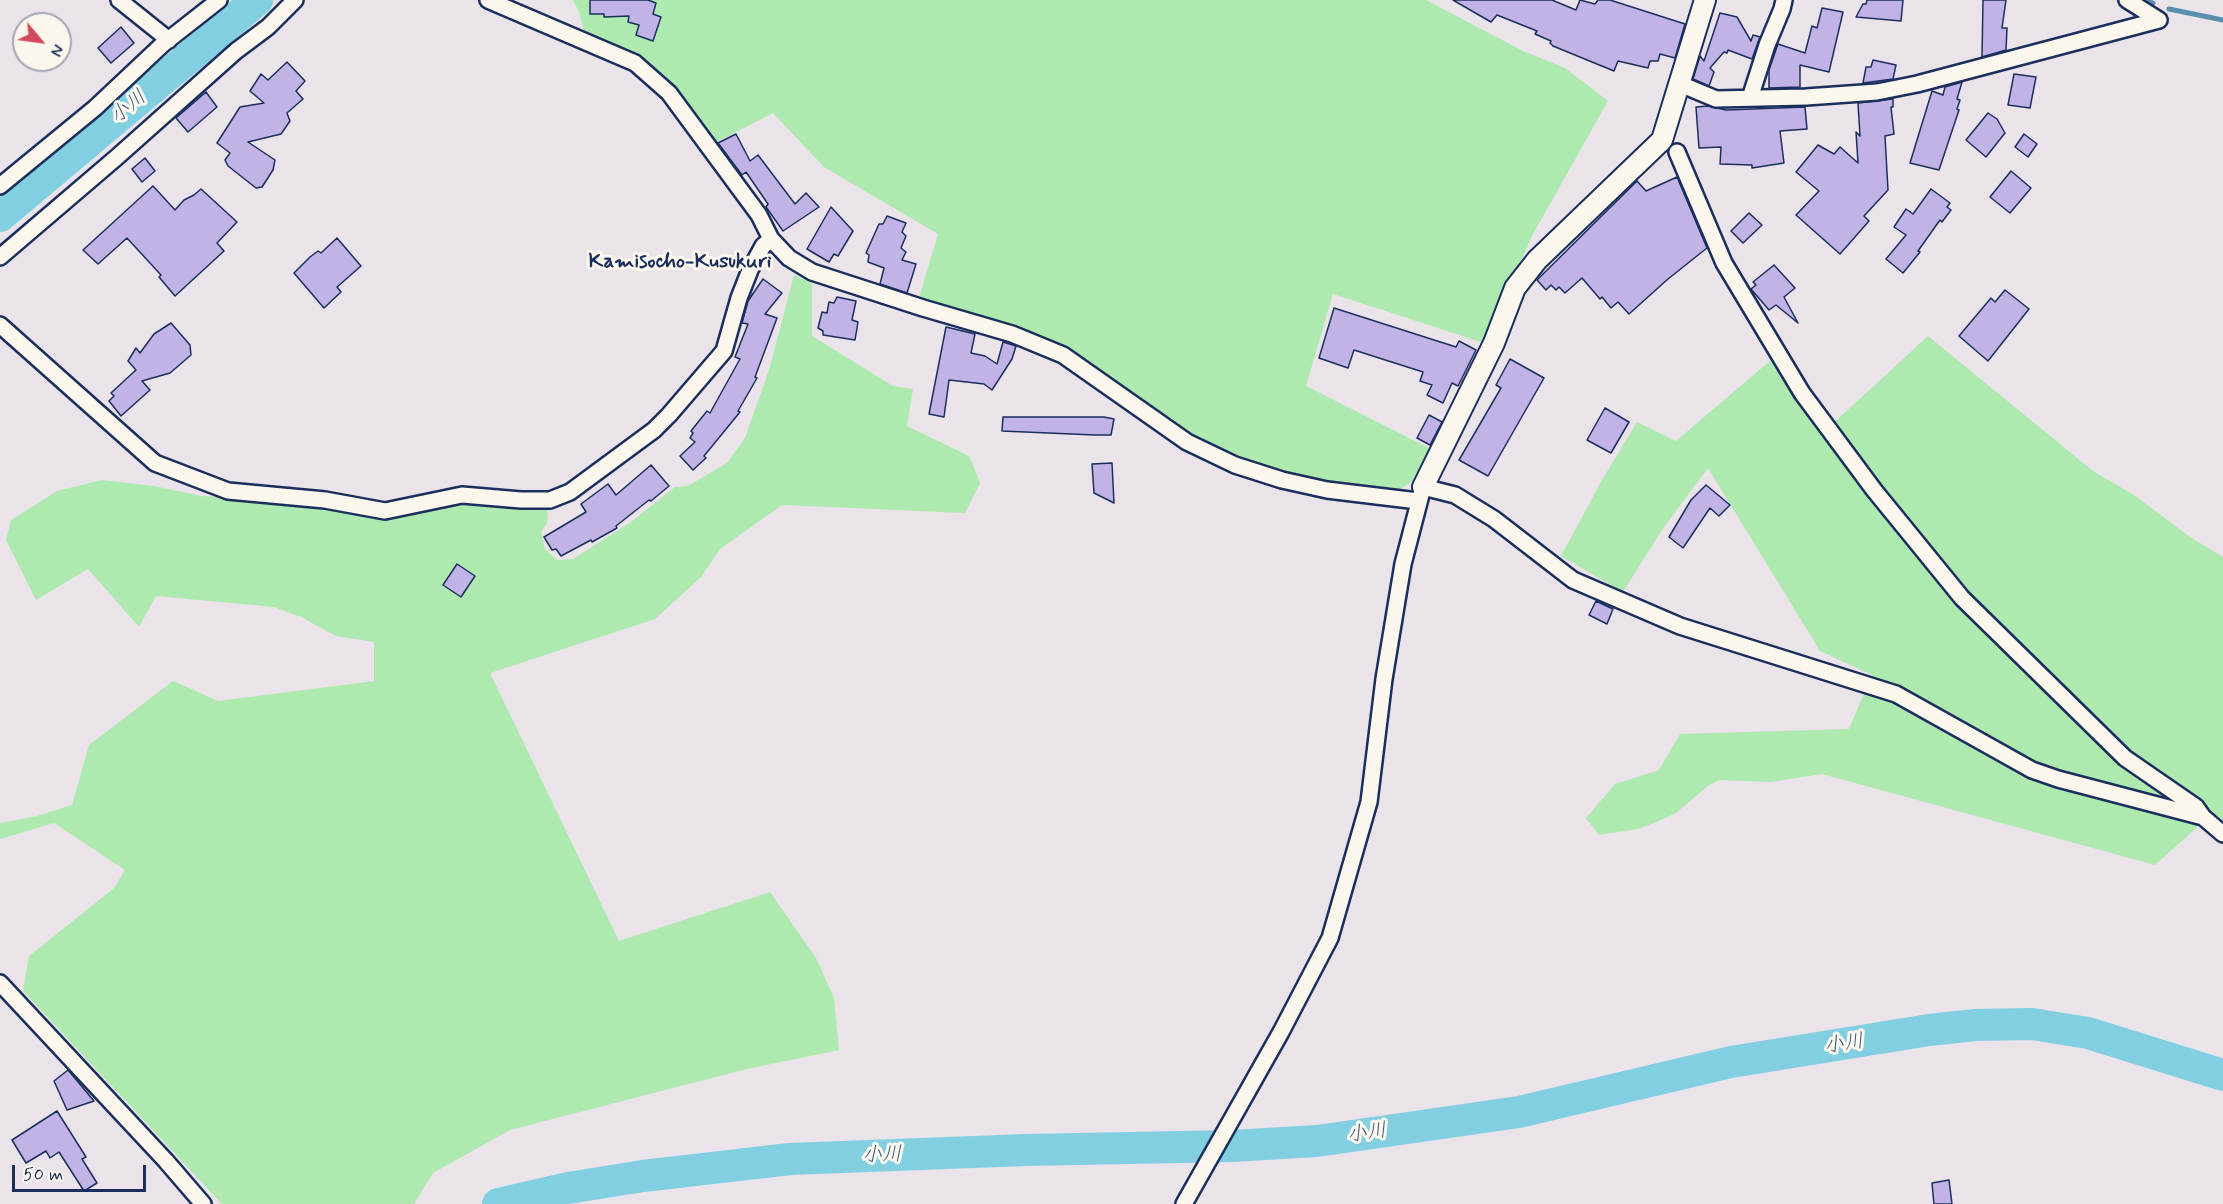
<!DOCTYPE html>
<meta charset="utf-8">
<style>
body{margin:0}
#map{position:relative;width:2223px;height:1204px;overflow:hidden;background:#eae3ea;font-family:Mynerve,sans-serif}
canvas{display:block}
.north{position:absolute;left:12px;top:12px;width:60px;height:60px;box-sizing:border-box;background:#fbf7ec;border:2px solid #a1a7b3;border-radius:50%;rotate:119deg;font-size:16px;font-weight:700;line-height:24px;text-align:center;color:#1b2f5e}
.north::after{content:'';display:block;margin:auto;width:21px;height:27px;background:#d1495b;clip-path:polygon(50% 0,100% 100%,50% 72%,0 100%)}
.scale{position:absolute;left:12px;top:1165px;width:134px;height:27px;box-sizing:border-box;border:3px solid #1b2f5e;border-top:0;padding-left:8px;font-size:18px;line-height:21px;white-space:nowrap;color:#1b2f5e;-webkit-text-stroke:4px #fbf7ec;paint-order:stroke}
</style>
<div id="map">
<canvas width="2223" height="1204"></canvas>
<div class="north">N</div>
<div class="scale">50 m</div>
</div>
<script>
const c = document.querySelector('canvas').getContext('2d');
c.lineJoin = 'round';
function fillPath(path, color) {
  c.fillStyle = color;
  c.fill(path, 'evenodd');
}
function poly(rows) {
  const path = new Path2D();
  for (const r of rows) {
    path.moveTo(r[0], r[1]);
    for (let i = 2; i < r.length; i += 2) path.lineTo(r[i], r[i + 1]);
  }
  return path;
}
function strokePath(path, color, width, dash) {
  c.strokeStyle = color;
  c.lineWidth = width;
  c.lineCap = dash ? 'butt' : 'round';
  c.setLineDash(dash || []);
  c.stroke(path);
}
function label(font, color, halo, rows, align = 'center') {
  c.font = font + ' Mynerve,"Klee One",sans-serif';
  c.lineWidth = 6;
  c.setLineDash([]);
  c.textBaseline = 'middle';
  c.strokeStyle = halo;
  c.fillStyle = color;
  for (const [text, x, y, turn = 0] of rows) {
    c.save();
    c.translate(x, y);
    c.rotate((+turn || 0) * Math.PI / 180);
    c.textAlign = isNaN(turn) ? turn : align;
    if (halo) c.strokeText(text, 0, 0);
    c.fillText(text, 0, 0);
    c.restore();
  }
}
fillPath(poly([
 [573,0,1426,0,1523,51,1565,68,1608,101,1533,234,1522,259,1505,282,1484,343,1333,294,1306,386,1431,449,1411,482,1396,492,1356,489,1261,467,1245,461,1186,433,1107,378,918,301,938,234,824,167,773,113,713,144,665,76,645,62,585,34,579,12],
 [794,275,812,283,812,336,893,386,913,389,907,426,969,456,980,483,965,513,782,505,720,549,701,577,655,619,490,673,619,941,770,892,816,958,834,998,839,1050,747,1069,510,1130,433,1173,414,1204,222,1204,23,991,29,956,114,888,125,870,54,823,0,839,0,823,37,816,72,805,89,745,173,681,218,701,374,681,374,642,336,636,301,617,274,607,156,596,139,627,88,569,36,600,6,540,11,520,57,491,102,480,154,486,201,496,220,497,391,517,455,500,543,507,547,510,548,516,547,523,541,532,545,549,557,560,573,559,631,522,675,487,688,486,727,463,745,438,769,370],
 [1928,336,2093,471,2134,495,2190,537,2223,557,2223,820,2213,813,2155,865,1822,774,1771,782,1719,780,1709,785,1676,813,1654,823,1638,829,1599,835,1586,818,1615,784,1659,770,1680,734,1849,729,1872,675,1820,651,1708,468,1664,527,1623,592,1561,556,1602,480,1637,422,1676,441,1778,354,1827,429]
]), '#aee9af');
strokePath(poly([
 [2145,0,2153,3],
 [2169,9,2223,20]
]), '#598fad', 5);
strokePath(poly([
 [0,216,257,0],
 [498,1204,568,1188,643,1176,790,1159,1026,1150,1232,1146,1317,1141,1519,1112,1731,1062,1929,1030,1975,1025,2032,1024,2088,1033,2223,1075]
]), '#82cfe2', 32);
const building = poly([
 [590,0,648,0,656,3,653,14,661,17,653,41,636,35,639,25,628,22,629,16,604,17,604,14,590,14,590,0],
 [1453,0,1552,0,1576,10,1580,0,1595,4,1598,0,1610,0,1685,24,1675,58,1660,54,1658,61,1650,61,1648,68,1618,61,1614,71,1553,46,1550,43,1551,41,1535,34,1537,31,1497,15,1491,22,1453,0],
 [1867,0,1903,0,1901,21,1856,17,1863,4,1866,4,1867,0],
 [1983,0,2006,0,2002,28,2007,28,2006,50,1982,57,1983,0],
 [1822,8,1843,12,1829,72,1800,65,1800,87,1769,88,1769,70,1778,44,1805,53,1812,26,1817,28,1822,8],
 [1720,13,1737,17,1751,41,1753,35,1760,37,1752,59,1728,50,1727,53,1724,52,1710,68,1714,72,1709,86,1693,79,1700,56,1704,61,1720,13],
 [121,27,134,43,111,63,98,48,121,27],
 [1873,60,1896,65,1893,79,1863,83,1866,67,1871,67,1873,60],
 [287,62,305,81,296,91,303,99,287,113,290,121,281,134,248,142,275,160,273,170,262,187,256,188,228,166,225,160,230,153,217,143,240,107,264,103,250,91,261,74,268,80,287,62],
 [2014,74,2036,77,2030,108,2008,105,2014,74],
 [1962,82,1957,99,1960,100,1957,109,1959,110,1939,170,1910,163,1932,91,1943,95,1945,87,1962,82],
 [206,92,217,107,188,132,176,118,206,92],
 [1893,99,1893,107,1891,107,1894,134,1885,136,1888,190,1864,216,1869,221,1840,254,1796,215,1819,191,1796,172,1818,145,1834,154,1840,147,1858,163,1856,132,1860,136,1858,103,1893,99],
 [1708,106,1726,110,1805,107,1807,129,1780,131,1784,163,1752,168,1752,165,1720,164,1721,147,1699,148,1696,107,1708,106],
 [1988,113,1997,119,2005,133,1986,157,1966,140,1988,113],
 [736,134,750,161,758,155,795,204,806,193,819,207,783,231,766,207,768,204,746,172,742,175,718,143,736,134],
 [2024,134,2037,144,2028,157,2015,147,2024,134],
 [145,158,155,171,142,182,132,169,145,158],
 [2011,171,2031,188,2010,213,1990,197,2011,171],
 [1677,177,1707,248,1668,279,1629,314,1618,302,1611,308,1602,297,1600,299,1582,278,1565,293,1559,287,1556,290,1551,285,1546,290,1537,280,1637,181,1646,191,1677,177],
 [153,186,175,210,184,200,194,195,201,189,237,222,217,243,224,251,175,296,159,277,161,275,127,238,98,264,83,250,153,186],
 [1931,189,1950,203,1947,207,1951,210,1942,222,1940,220,1918,251,1920,252,1903,273,1886,259,1906,235,1894,227,1906,209,1913,214,1931,189],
 [831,207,853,231,838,256,834,254,829,262,807,249,831,207],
 [1749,213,1762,225,1743,243,1731,231,1749,213],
 [887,216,906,223,902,232,906,236,901,248,906,252,902,260,916,264,907,293,880,284,884,268,868,262,869,255,866,253,879,224,883,224,887,216],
 [337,238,361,266,337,287,341,292,324,308,294,273,310,257,318,251,321,253,337,238],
 [1774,265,1795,288,1784,297,1798,323,1776,305,1769,310,1751,289,1756,285,1753,282,1774,265],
 [763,279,782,293,765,314,777,318,755,377,757,378,738,411,740,412,704,456,706,458,693,470,680,456,695,442,690,438,693,433,691,431,707,411,710,413,740,359,735,357,748,324,742,323,748,301,763,279],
 [2005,290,2029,309,1988,361,1959,336,1991,298,1995,302,2005,290],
 [837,297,856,301,852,320,858,322,855,340,823,335,823,331,818,328,822,312,827,313,829,302,834,303,837,297],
 [1334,308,1456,347,1459,341,1476,350,1458,386,1452,383,1443,403,1427,395,1432,385,1420,381,1423,372,1354,350,1348,368,1319,358,1334,308],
 [171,323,190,345,191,355,170,373,142,381,150,390,121,416,109,401,114,396,111,393,136,370,128,361,136,348,140,353,154,334,171,323],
 [946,327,975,334,971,353,985,356,997,364,1003,342,1016,346,1012,359,992,390,984,384,949,380,944,417,929,414,946,327],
 [1510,359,1544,378,1488,476,1459,460,1501,388,1496,385,1510,359],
 [1605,408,1629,422,1611,453,1587,440,1605,408],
 [1429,415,1442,422,1430,445,1417,438,1429,415],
 [1003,417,1104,417,1114,419,1111,435,1095,435,1002,431,1003,417],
 [1112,463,1114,503,1094,493,1092,464,1112,463],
 [651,465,669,486,651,501,649,500,616,526,617,528,592,542,591,540,561,556,556,549,552,550,544,537,586,512,581,504,608,484,616,495,651,465],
 [1706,485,1730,505,1719,516,1710,508,1683,548,1669,537,1691,500,1706,485],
 [457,564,475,576,461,597,443,585,457,564],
 [1596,601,1613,609,1607,624,1589,615,1596,601],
 [68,1070,94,1101,67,1110,54,1081,68,1070],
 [57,1111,86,1157,82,1159,97,1183,84,1191,59,1152,50,1158,46,1151,26,1163,12,1140,57,1111],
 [1949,1180,1952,1204,1934,1204,1932,1183,1949,1180]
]);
fillPath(building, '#c1b3e5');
strokePath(building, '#1b2f5e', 1.5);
const minor = poly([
 [119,0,169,40],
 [488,0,635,63,669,93,759,215,771,239,789,258,812,272,923,308,1012,334,1063,355,1187,442,1235,465,1282,480,1327,490,1418,501],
 [2127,0,2159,20],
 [1680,84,1716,99,1806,97,1877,92,1917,84,2159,20],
 [1750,98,1767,45,1782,9,1784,0],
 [1677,152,1724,263,1802,393,1874,490,1962,598,2125,758,2196,807,2203,817],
 [0,186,95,108,163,44,219,0],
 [0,257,117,157,236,51,268,27,295,0],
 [0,325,155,463,228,491,325,500,385,511,462,495,521,500,550,500,570,492,654,430,669,415,724,351,739,298,750,270,763,246,771,239],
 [0,983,166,1161,203,1204],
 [1184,1204,1281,1032,1330,938,1369,802,1384,679,1403,564,1423,487,1455,495,1494,519,1573,580,1680,626,1896,694,2032,770,2058,779,2203,817,2223,834]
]);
const tertiary = poly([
 [1423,487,1494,343,1515,288,1537,260,1662,140,1705,0]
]);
strokePath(minor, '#1b2f5e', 20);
strokePath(tertiary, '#1b2f5e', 24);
strokePath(minor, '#fbf7ec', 15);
strokePath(tertiary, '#fbf7ec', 20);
label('italic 20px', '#35577f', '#fbf7ec', [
 ["小川",129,108,-40],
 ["小川",1844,1045,-9],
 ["小川",1367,1134,-8],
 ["小川",882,1156,-2]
]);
label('bold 21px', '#1b2f5e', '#fbf7ec', [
 ["Kamisocho-Kusukuri",680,263]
]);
</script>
